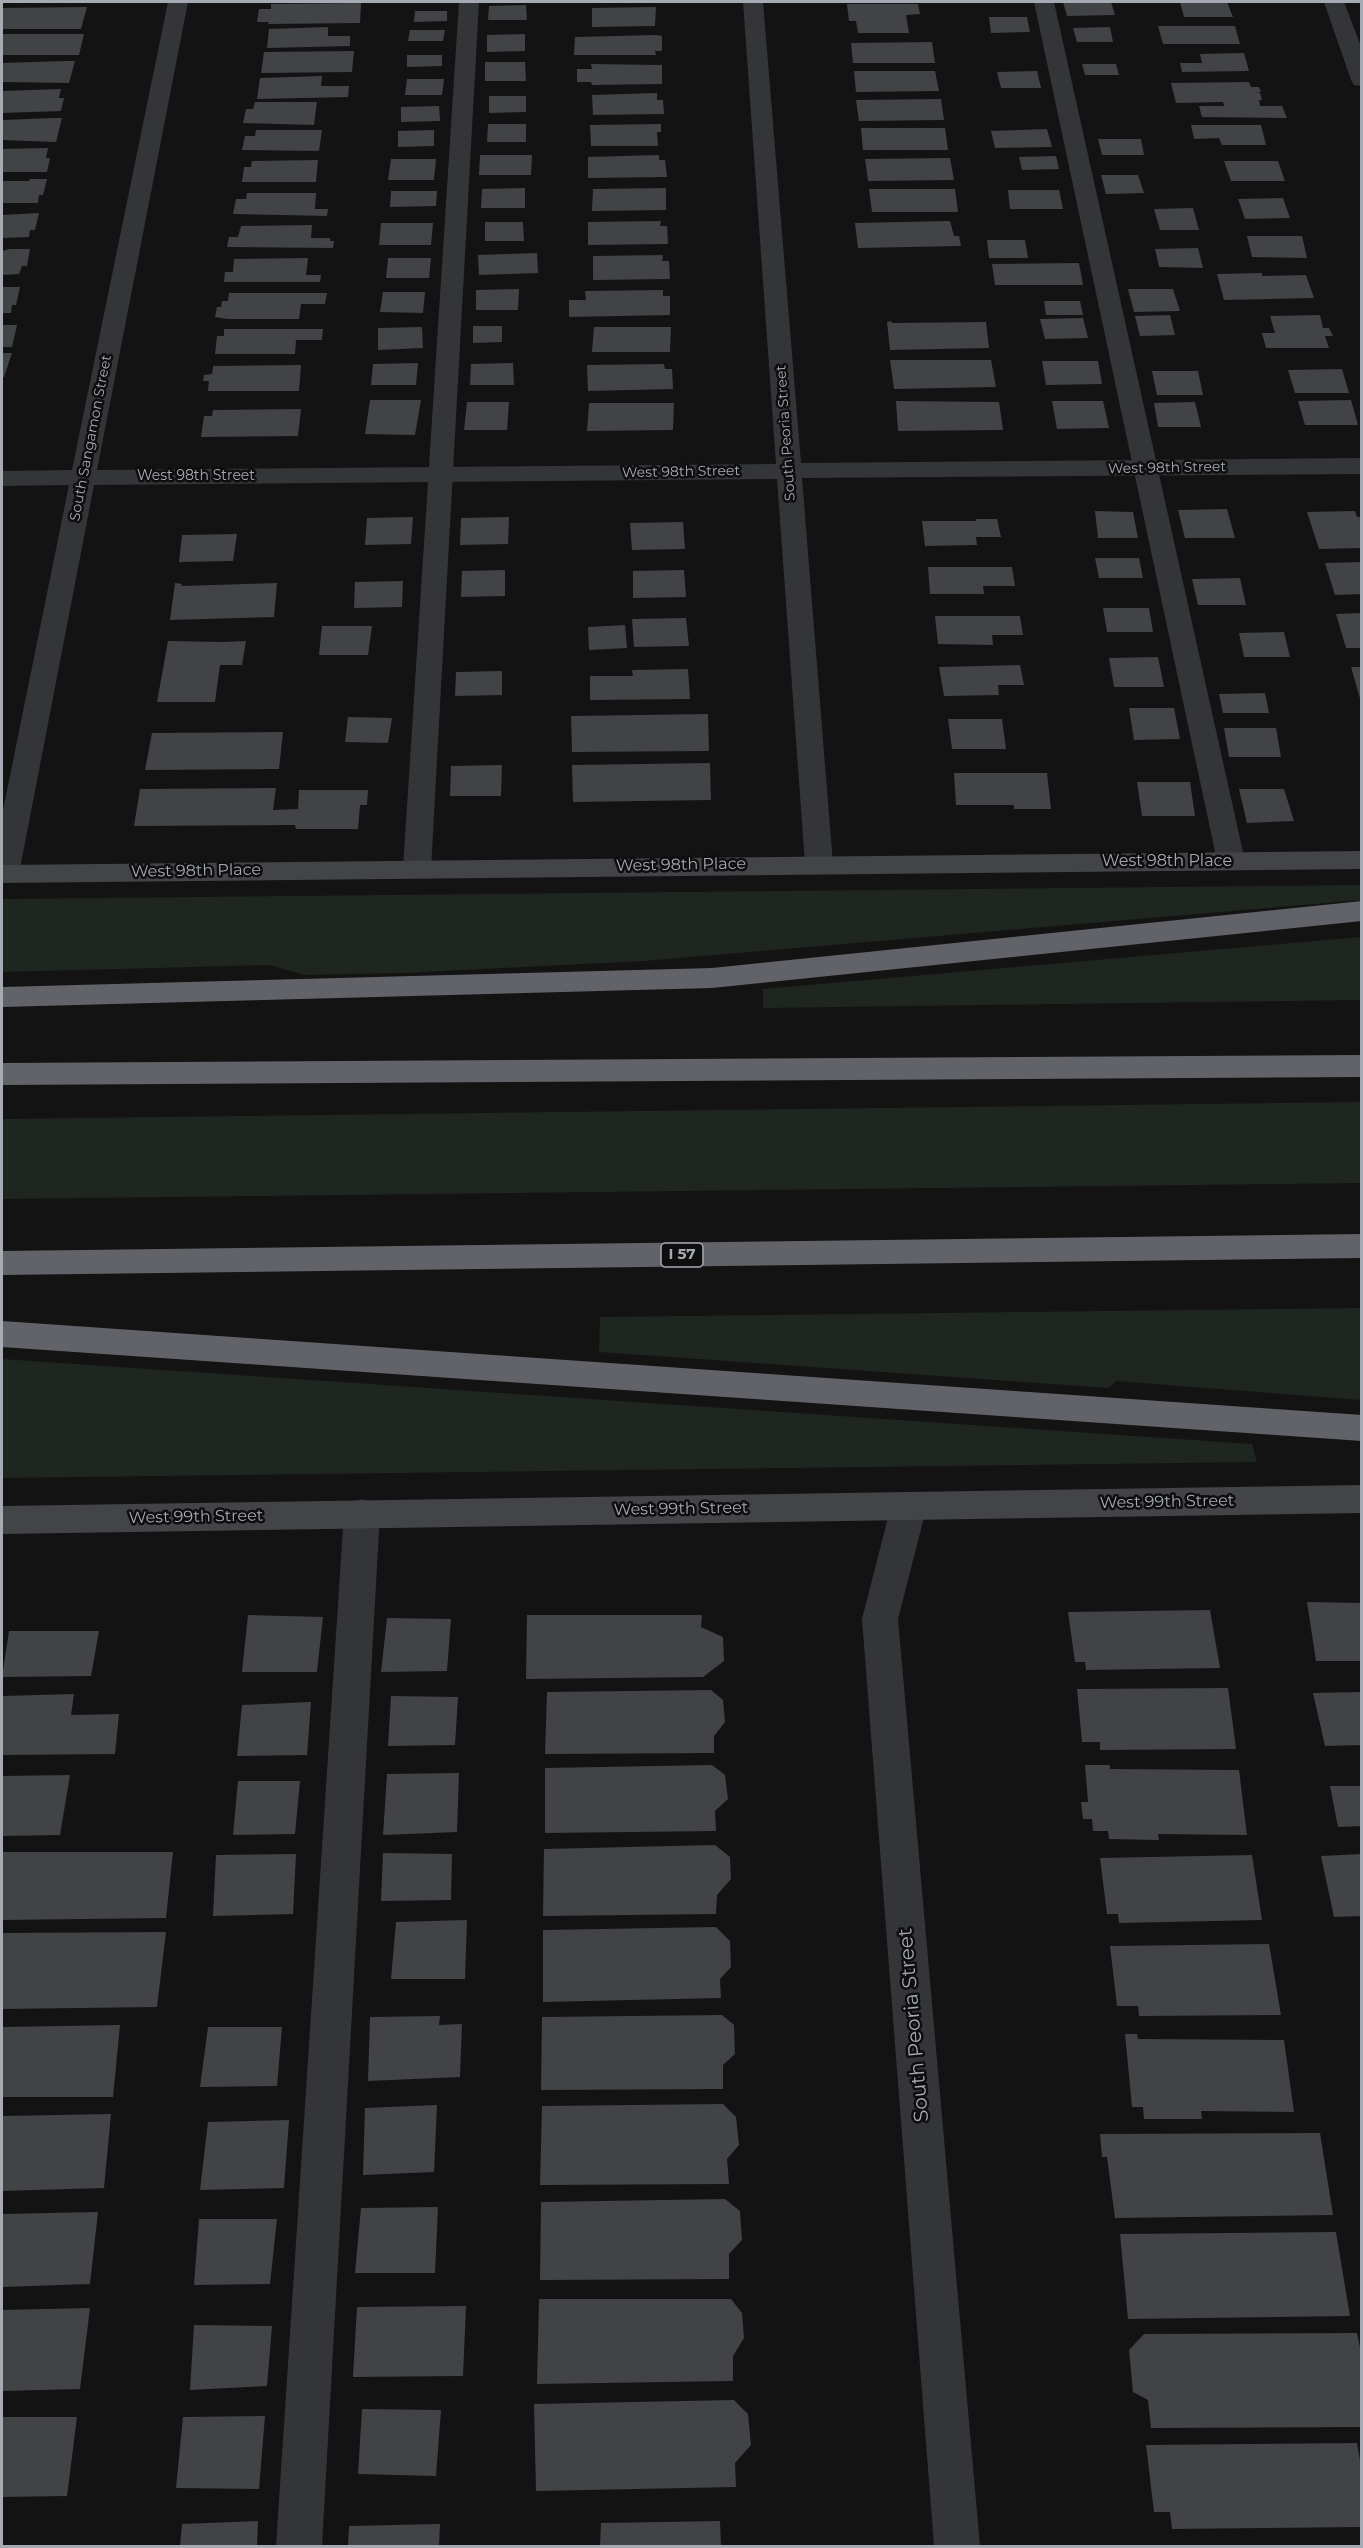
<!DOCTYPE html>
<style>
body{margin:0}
#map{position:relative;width:1363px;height:2548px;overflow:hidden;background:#131314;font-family:Montserrat,sans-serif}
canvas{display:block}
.frame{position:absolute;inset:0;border:3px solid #a6aab3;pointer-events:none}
</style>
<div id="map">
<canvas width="1363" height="2548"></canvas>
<div class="frame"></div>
</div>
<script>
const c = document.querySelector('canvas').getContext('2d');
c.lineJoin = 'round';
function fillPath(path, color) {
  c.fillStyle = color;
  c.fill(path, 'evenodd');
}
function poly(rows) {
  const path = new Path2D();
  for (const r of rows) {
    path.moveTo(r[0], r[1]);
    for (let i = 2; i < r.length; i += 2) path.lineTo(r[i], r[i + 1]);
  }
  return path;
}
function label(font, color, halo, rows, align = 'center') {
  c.font = font + ' Montserrat,sans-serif';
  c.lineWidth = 5;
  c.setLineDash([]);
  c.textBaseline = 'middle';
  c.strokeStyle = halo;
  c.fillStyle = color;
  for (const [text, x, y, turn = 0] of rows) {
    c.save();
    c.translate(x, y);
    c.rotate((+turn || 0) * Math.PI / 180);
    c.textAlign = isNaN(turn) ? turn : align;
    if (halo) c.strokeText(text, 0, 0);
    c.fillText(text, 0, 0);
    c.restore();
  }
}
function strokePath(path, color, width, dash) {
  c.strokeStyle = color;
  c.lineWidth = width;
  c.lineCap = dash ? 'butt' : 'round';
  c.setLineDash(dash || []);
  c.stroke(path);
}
fillPath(poly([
 [1362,885,1361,900,644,961,402,973,305,975,269,965,2,972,2,899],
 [1361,937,1361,1000,763,1008,763,989],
 [1361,1102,1361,1183,2,1199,2,1119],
 [1361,1308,1361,1400,1116,1381,1109,1388,599,1352,600,1317],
 [2,1359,1252,1444,1257,1462,2,1478]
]), '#1f2620');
fillPath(poly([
 [1063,2,1111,2,1115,15,1067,16],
 [1180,2,1227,2,1233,17,1184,17],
 [361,3,360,23,268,24,269,22,257,22,259,9,271,9,271,4],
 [847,4,918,4,920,14,906,15,909,33,858,33,856,21,849,21],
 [526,5,527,20,488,20,489,6],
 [87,7,81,29,2,29,2,8],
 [656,7,655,26,592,27,592,8],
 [415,11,447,11,447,21,414,22],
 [989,17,1027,17,1030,32,991,33],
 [1158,26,1235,26,1240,44,1163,44],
 [328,27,328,36,350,36,350,46,267,48,269,29],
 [1110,27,1113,42,1077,42,1073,28],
 [410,30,445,30,443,41,408,41],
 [2,34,84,34,79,55,2,55],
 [525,34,525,51,487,52,487,35],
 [656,35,662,36,662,51,655,51,656,55,574,55,575,37],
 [932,42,935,63,853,63,851,43],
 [354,51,352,72,261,73,264,52],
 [1244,53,1249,71,1182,72,1180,63,1202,63,1200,54],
 [407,55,442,55,442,66,407,67],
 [65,61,75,61,69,83,2,82,2,63],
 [485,62,525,62,526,81,485,81],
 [591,64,662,65,662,84,592,85,591,82,577,82,577,69,592,69],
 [1082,64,1116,64,1119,75,1085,75],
 [854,71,935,71,939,91,856,92],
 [1037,71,1041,88,1001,88,997,72],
 [322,76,321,86,349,86,348,97,257,99,260,78],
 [407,79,444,79,442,95,405,95],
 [1249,82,1251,87,1259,87,1261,92,1257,92,1260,93,1262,100,1259,100,1260,106,1282,106,1287,118,1202,117,1199,106,1224,106,1223,102,1176,103,1171,83],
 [61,89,59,98,64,98,61,111,2,113,2,91],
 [657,93,657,100,663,100,664,114,593,115,592,95],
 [489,96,526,96,526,112,489,113],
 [941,99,944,120,859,121,856,100],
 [255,102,317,102,314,125,243,123,246,109,253,109],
 [439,106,440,121,401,122,401,107],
 [54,118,62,118,56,142,2,140,2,120],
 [488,124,526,124,526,142,487,142],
 [661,124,661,132,657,132,658,146,591,146,590,125],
 [1191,125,1261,125,1266,145,1222,145,1219,138,1194,139],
 [861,128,945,128,948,150,863,150],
 [1047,129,1052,147,995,148,991,131],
 [256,130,322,130,319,151,242,150,245,136,255,136],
 [434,130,434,146,398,147,398,131],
 [1098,139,1141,139,1144,155,1102,155],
 [48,148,46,158,50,158,47,172,2,172,2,149],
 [480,155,532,155,531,175,479,175],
 [659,155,659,160,665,160,667,177,588,178,588,157],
 [1056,156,1059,169,1022,170,1019,157],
 [950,158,954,180,868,181,865,159],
 [391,159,436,159,434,180,388,180],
 [318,160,316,182,242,182,244,167,251,167,252,161],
 [1224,161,1278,161,1285,181,1231,181],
 [1101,175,1138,175,1144,193,1106,194],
 [30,179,47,179,43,195,39,195,38,203,2,203,2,181,29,181],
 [525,188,525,208,481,208,482,189],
 [666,188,666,210,592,211,593,189],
 [869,189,955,189,958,212,872,212],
 [1008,190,1059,190,1063,209,1010,209],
 [391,191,437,191,436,206,390,207],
 [247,193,316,193,315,209,328,209,327,216,233,214,236,199,246,199],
 [1283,198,1290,218,1245,219,1238,199],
 [1193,208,1199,230,1160,230,1154,209],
 [39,213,35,230,30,230,29,237,2,238,2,215],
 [661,221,660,226,667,226,668,244,588,245,588,222],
 [950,221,954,236,959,236,961,246,858,248,855,223],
 [485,222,523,222,524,241,485,241],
 [381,223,433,223,431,245,379,245],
 [312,225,311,238,330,238,330,241,334,241,333,248,227,247,229,237,238,237,241,226],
 [1247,236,1302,236,1307,258,1252,257],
 [987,240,1025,240,1028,258,989,258],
 [1198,248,1203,268,1159,267,1155,249],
 [10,249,30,249,27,266,22,266,19,274,2,275,2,251],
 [537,253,538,273,479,275,478,255],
 [663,255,662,261,669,261,670,279,593,280,593,256],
 [308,258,306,275,321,275,320,282,224,282,225,272,233,272,234,259],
 [388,258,431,258,429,278,386,278],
 [1079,263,1083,285,995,285,992,264],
 [1262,273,1262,276,1306,275,1314,298,1224,300,1217,274],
 [2,287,20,287,16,305,12,305,11,313,2,313],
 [519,289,518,310,476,310,476,290],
 [1128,289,1173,289,1180,311,1134,312],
 [663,290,663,296,670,296,670,315,569,317,569,300,586,300,585,291],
 [383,292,425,292,423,313,380,312],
 [229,293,327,293,325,304,301,304,299,319,227,319,215,317,217,307,221,307,222,301,228,301],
 [1044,301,1080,301,1083,315,1046,315],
 [1170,315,1175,335,1140,336,1135,316],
 [1320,315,1323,328,1329,328,1333,336,1325,336,1329,348,1266,348,1262,333,1275,333,1270,316],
 [1083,318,1088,338,1045,339,1040,319],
 [891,321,892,323,986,322,989,348,890,350,887,322],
 [2,325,17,325,12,347,2,347],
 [473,326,502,326,502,342,473,343],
 [422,327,423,348,378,350,378,328],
 [594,327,671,327,670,352,592,352],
 [224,329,323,329,322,340,296,340,295,354,215,354,217,336,224,336],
 [2,353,12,353,4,377,2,377],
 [890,360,991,360,996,387,894,389],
 [1042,361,1098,361,1102,384,1046,385],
 [418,363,416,385,371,385,373,364],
 [513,363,514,385,470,385,471,364],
 [664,364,665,369,672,369,673,389,588,391,587,365],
 [301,365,299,391,208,391,209,381,203,381,204,375,212,374,213,366],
 [1342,369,1349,393,1295,393,1288,370],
 [1152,371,1198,371,1203,395,1157,395],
 [370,400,421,400,415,435,365,434],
 [1351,400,1358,425,1305,425,1298,401],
 [896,401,999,402,1003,430,898,431],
 [1052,401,1103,401,1109,428,1057,429],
 [467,402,509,402,507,430,464,430],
 [1195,402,1201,427,1158,427,1154,403],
 [589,403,674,403,673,430,587,431],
 [301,409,298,436,201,437,204,416,212,416,213,410],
 [1227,509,1235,538,1185,538,1178,510],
 [1095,511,1133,512,1138,538,1098,538],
 [1355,511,1357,517,1362,517,1362,548,1319,549,1307,512],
 [413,517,411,544,365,545,367,518],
 [509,517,508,544,460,545,461,518],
 [976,519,997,519,1001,537,976,537,977,545,925,546,922,521,976,521],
 [683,522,685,549,632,550,630,523],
 [237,534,233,561,179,562,182,535],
 [1095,558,1139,558,1143,578,1099,578],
 [1362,562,1362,594,1335,595,1325,563],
 [928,567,1012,567,1015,586,983,586,984,594,930,594],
 [505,570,505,596,461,597,462,571],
 [684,570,686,597,633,598,633,571],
 [1240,578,1246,605,1198,605,1192,579],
 [403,581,402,607,354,608,355,582],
 [175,583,182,584,181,586,277,583,274,617,170,620],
 [1103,608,1149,608,1153,632,1107,632],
 [1362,613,1362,648,1346,648,1336,614],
 [935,616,1020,616,1023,635,992,635,993,645,938,644],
 [686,618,689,646,634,647,632,619],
 [625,625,627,648,589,650,588,627],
 [322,626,372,626,368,655,319,655],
 [1284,632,1290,657,1244,657,1239,633],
 [168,641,223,642,246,641,242,665,220,665,215,702,157,702],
 [1158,657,1164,687,1114,687,1109,658],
 [1020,665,1024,685,998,685,999,695,944,696,939,667],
 [1351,667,1362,667,1362,702,1361,702],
 [688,669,690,699,590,700,590,676,633,676,632,670],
 [502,671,502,695,455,696,456,672],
 [1265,693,1269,713,1223,713,1219,694],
 [1129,708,1174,708,1180,739,1134,740],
 [708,714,709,751,572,752,571,716],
 [348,717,392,718,388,743,345,742],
 [948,719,1002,719,1006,749,952,749],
 [1224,728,1276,728,1281,757,1229,757],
 [283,732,279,769,145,770,152,733],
 [710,763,711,800,573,802,572,765],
 [502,765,501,796,450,796,451,766],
 [954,773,1047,773,1051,809,1014,809,1014,805,956,805],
 [1137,782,1190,782,1195,816,1142,816],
 [276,788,273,810,298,809,299,790,368,790,367,805,360,805,358,829,296,829,295,825,134,826,140,789],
 [1239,789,1284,789,1294,821,1247,823],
 [1307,1602,1362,1603,1362,1661,1316,1661],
 [1210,1610,1220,1668,1086,1670,1085,1662,1075,1662,1068,1612],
 [248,1615,323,1617,317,1672,242,1672],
 [527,1615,702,1615,701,1627,723,1637,724,1661,703,1677,526,1679],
 [387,1618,451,1619,447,1671,381,1672],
 [9,1631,99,1631,91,1676,2,1677],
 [1228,1688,1236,1749,1100,1750,1100,1742,1082,1742,1077,1689],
 [711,1690,723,1700,725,1722,714,1736,714,1753,545,1754,547,1692],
 [1362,1692,1362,1745,1325,1746,1313,1693],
 [74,1694,71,1715,119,1714,115,1754,2,1755,2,1696],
 [391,1696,458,1697,455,1745,388,1746],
 [311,1702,307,1755,237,1756,242,1705],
 [712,1765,725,1775,728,1799,715,1811,716,1831,545,1833,545,1768],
 [1085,1765,1110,1765,1110,1769,1239,1770,1247,1835,1158,1834,1159,1840,1109,1839,1108,1831,1093,1831,1092,1819,1083,1819,1081,1802,1088,1802],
 [459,1773,457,1832,383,1835,387,1774],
 [70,1775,60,1835,2,1836,2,1776],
 [238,1781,300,1781,295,1834,233,1835],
 [1330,1786,1362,1786,1362,1826,1338,1827],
 [715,1845,730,1857,731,1879,717,1895,716,1914,543,1916,544,1849],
 [2,1852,173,1852,166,1918,2,1920],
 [383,1853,452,1854,451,1900,381,1901],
 [296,1854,293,1914,213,1916,216,1855],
 [1362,1854,1362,1916,1334,1917,1321,1856],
 [1252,1855,1262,1920,1119,1923,1118,1914,1107,1914,1100,1858],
 [467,1920,465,1979,391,1979,396,1922],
 [716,1927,730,1941,731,1967,720,1979,721,1998,543,2002,543,1930],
 [166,1932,157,2007,2,2009,2,1933],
 [1269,1944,1281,2015,1139,2016,1138,2006,1117,2006,1110,1946],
 [722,2015,734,2025,735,2054,723,2065,723,2089,541,2090,542,2017],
 [440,2016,439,2025,462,2024,460,2077,368,2081,370,2017],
 [120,2025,113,2097,2,2097,2,2027],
 [208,2027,282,2027,277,2086,200,2087],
 [1125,2034,1137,2034,1138,2039,1284,2040,1294,2112,1201,2111,1202,2119,1144,2119,1143,2107,1132,2107],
 [723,2104,736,2117,739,2145,727,2159,729,2184,540,2185,542,2106],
 [437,2105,434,2172,363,2175,365,2108],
 [111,2114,104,2188,2,2191,2,2116],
 [289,2120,284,2188,200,2190,208,2122],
 [1320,2133,1333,2215,1115,2218,1107,2157,1102,2157,1100,2134],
 [725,2199,740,2211,742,2240,729,2254,729,2279,540,2280,541,2202],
 [438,2207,435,2273,355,2273,361,2208],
 [98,2212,90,2284,2,2287,2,2214],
 [199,2219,277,2219,270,2284,194,2285],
 [1336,2232,1350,2316,1128,2319,1120,2234],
 [539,2299,731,2299,742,2313,744,2338,733,2356,733,2381,537,2384],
 [466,2306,463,2376,353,2377,357,2307],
 [90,2308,80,2389,2,2391,2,2310],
 [194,2325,272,2326,267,2386,190,2390],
 [1357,2333,1362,2358,1362,2427,1151,2428,1148,2400,1133,2392,1129,2350,1144,2334],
 [734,2400,748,2414,751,2445,735,2463,736,2487,536,2491,534,2404],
 [362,2409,441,2410,436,2476,358,2474],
 [265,2416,259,2489,176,2488,183,2417],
 [2,2417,77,2417,67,2496,2,2497],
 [1357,2443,1362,2472,1362,2527,1172,2529,1170,2512,1154,2512,1146,2445],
 [258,2521,257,2546,180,2546,182,2524],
 [720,2521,721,2546,600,2546,601,2523],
 [440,2524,439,2546,348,2546,349,2526]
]), '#424347');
fillPath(poly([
 [459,2,479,2,431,868,427,875,417,877,407,875,403,868,459,2],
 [1034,2,1054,2,1245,861,1241,868,1231,870,1221,868,1217,861,1034,2],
 [362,1499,375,1503,380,1513,322,2546,276,2546,344,1513,349,1503,362,1499]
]), '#343538');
fillPath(poly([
 [168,2,188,2,97,470,776,464,743,2,763,2,801,463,1362,458,1362,474,802,478,833,864,829,871,819,873,809,871,805,864,777,479,94,485,19,874,14,881,2,883,2,815,69,485,2,486,2,471,72,470,168,2],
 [1324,2,1344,2,1362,49,1362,86,1354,85,1351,80,1324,2],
 [909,1492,921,1496,927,1506,898,1619,980,2546,934,2546,862,1619,891,1506,897,1496,909,1492]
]), '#343538');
fillPath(poly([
 [1362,851,1362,869,2,883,2,865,1362,851],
 [1362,1485,1362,1513,2,1534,2,1506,1362,1485]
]), '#424448');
fillPath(poly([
 [1362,901,1362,921,712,988,2,1007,2,987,712,968,1362,901],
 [1362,1055,1362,1077,2,1085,2,1063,1362,1055],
 [1362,1234,1362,1258,2,1275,2,1251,1362,1234],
 [2,1321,1362,1415,1362,1441,2,1347,2,1321]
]), '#616369');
label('14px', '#a6aab3', '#0e0e0f', [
 ["South Peoria Street",786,433,-94],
 ["South Sangamon Street",91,438,-79],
 ["West 98th Street",1167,468,-1],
 ["West 98th Street",681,472,-1],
 ["West 98th Street",196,476]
]);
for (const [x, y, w] of [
 [682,1255,42]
]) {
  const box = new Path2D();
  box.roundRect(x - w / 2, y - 12, w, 24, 4.5);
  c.fillStyle = '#0e0e0f';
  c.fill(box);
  strokePath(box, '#a6aab3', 1.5);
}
label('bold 15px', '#a6aab3', null, [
 ["I 57",682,1255]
]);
label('16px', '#a6aab3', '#0e0e0f', [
 ["West 98th Place",1167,861],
 ["West 98th Place",681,865,-1],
 ["West 98th Place",196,871,-1],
 ["West 99th Street",1167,1502,-1],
 ["West 99th Street",681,1509,-1],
 ["West 99th Street",196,1517,-1]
]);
label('20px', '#a6aab3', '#0e0e0f', [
 ["South Peoria Street",914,2025,-95]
]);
</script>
